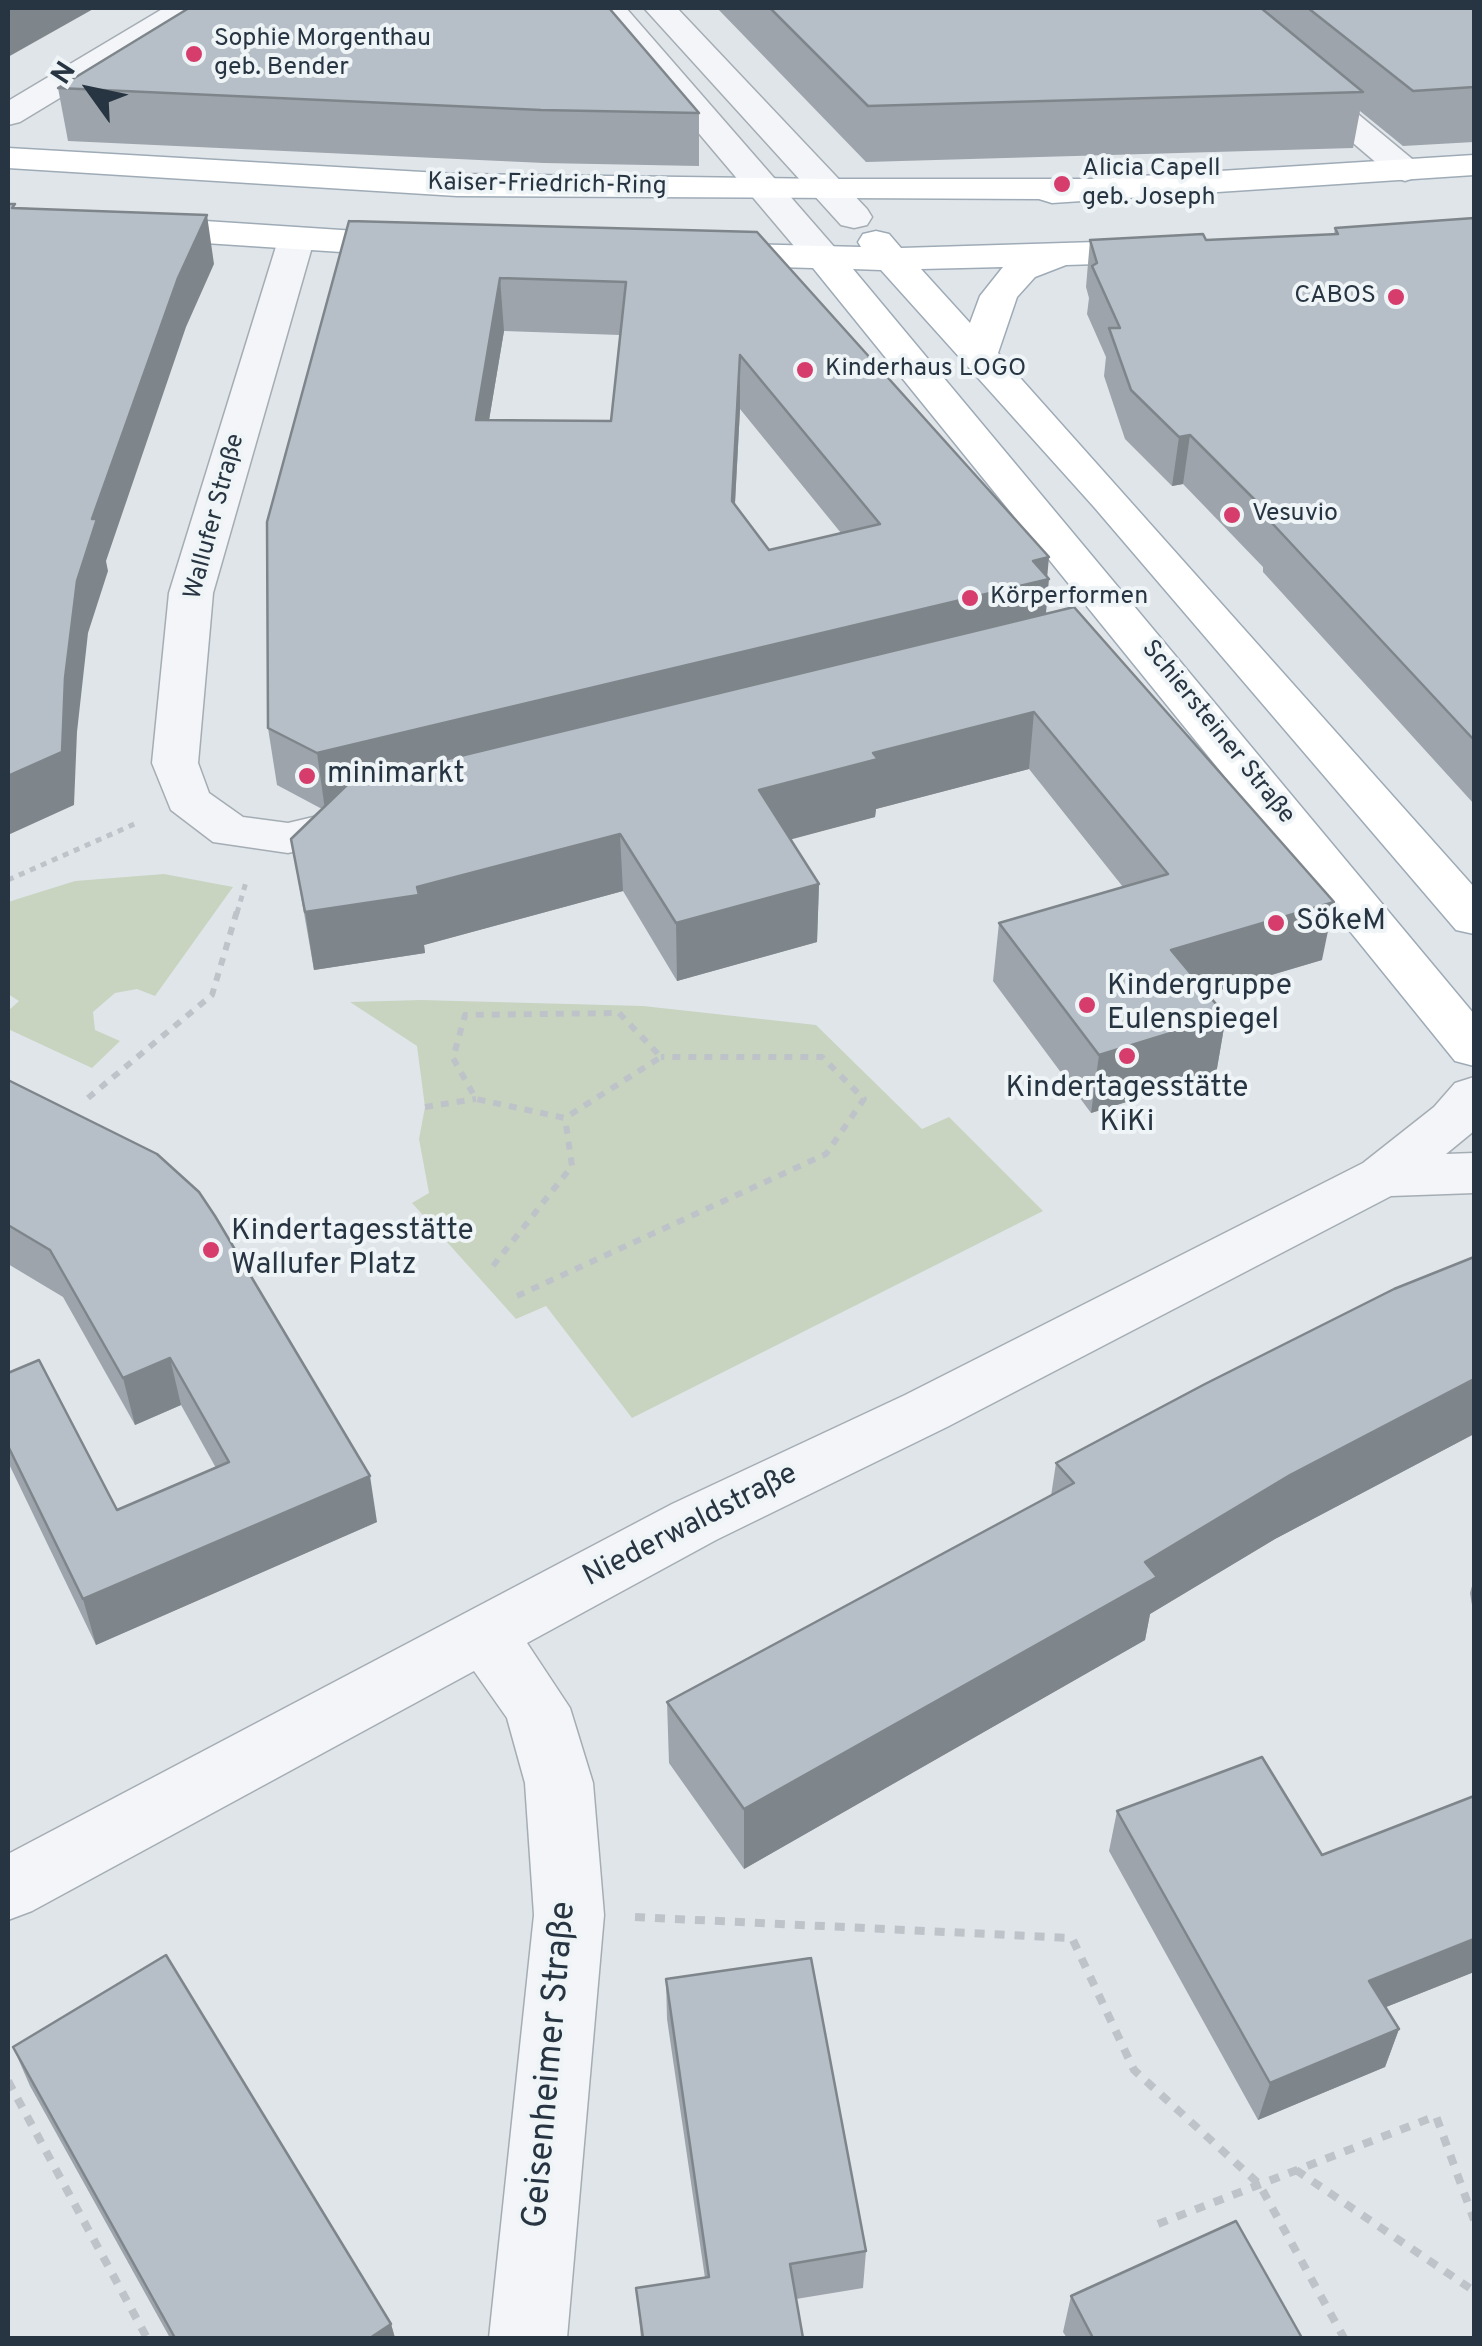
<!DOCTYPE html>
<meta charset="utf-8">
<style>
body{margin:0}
#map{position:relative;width:1482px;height:2346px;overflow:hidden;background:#e0e5ea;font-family:Overpass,sans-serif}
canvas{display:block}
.frame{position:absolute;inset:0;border:10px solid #273542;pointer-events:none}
.north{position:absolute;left:40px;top:40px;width:100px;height:100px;-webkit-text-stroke:8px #eff4f7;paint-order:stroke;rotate:303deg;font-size:28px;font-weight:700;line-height:40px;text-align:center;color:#273542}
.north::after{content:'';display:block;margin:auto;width:35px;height:45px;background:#273542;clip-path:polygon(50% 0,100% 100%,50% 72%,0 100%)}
</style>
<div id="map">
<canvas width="1482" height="2346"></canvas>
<div class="frame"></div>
<div class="north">N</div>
</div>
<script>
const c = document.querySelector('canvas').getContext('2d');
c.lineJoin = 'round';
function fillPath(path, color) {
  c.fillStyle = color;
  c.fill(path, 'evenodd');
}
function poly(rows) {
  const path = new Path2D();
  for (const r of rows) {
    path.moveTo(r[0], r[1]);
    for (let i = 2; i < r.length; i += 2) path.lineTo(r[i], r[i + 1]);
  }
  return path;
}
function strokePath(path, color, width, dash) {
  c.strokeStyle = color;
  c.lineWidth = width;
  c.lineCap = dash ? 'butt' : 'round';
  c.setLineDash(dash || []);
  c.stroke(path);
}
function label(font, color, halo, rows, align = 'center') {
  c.font = font + ' Overpass,sans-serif';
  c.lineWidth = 8;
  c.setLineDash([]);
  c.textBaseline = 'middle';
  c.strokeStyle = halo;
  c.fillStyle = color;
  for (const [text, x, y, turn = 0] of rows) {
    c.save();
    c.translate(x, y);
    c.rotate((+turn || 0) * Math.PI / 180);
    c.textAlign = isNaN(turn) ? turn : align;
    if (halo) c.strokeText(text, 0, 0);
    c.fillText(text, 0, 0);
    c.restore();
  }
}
fillPath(poly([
 [164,874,233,887,155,996,137,989,115,993,93,1012,95,1030,120,1041,92,1068,8,1029,8,1011,19,1001,8,994,8,902,75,881],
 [421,1000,643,1006,816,1025,922,1129,949,1117,1043,1211,632,1418,546,1306,516,1319,412,1203,429,1193,419,1139,425,1107,417,1046,350,1002]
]), '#c8d4c0');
const minor = poly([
 [164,8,202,8,197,15,20,122,8,125,8,101,164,8],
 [1195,8,1230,8,1417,163,1423,170,1417,177,1405,181,1393,177,1195,8],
 [296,229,309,232,314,240,213,593,198,763,209,793,243,817,288,823,368,804,385,808,392,819,385,830,288,853,213,842,171,810,152,763,169,593,278,240,283,232,296,229],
 [1474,1077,1474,1131,1446,1154,1474,1153,1474,1193,1391,1196,947,1427,716,1540,527,1643,570,1708,593,1783,604,1915,567,2338,489,2338,534,1915,525,1783,507,1718,474,1671,32,1911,8,1920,8,1854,672,1504,905,1395,1363,1163,1434,1107,1455,1083,1474,1077]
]);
const tertiary = poly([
 [593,8,626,8,836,249,841,257,836,265,823,268,810,265,593,8],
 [644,8,677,8,867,209,872,217,867,225,854,228,841,225,644,8]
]);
const primary = poly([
 [8,148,457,174,831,179,1093,179,1474,155,1474,175,1052,203,1039,199,457,196,8,168,8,148],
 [8,208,417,235,430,238,435,246,430,254,417,257,8,230,8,208],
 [876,231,889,234,901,248,1162,240,1175,243,1180,251,1175,259,1162,262,1066,265,1035,277,1017,297,998,353,1474,887,1474,934,1456,930,1094,507,881,270,853,269,1474,1014,1474,1066,1455,1061,813,268,703,265,690,262,685,254,690,246,703,243,861,247,858,242,863,234,876,231],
 [1003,267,980,296,970,323,921,269,1003,267]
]);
strokePath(minor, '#a5adb4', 3);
strokePath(tertiary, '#a5adb4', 3);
strokePath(primary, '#9eabb6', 3);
strokePath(poly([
 [8,880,139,822],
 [237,913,246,882]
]), '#bec3c9', 5, [6, 6]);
strokePath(poly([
 [619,1013,661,1057,565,1118,476,1099,453,1058,465,1015,619,1013],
 [88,1098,212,995,237,911],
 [425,1107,476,1099],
 [493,1266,572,1166,565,1118],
 [517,1296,826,1154,864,1099,822,1057,661,1057]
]), '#bec3c9', 6, [8, 8]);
strokePath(poly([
 [635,1917,1072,1938,1134,2070,1259,2184,1344,2338],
 [8,2081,147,2338],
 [1296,2170,1474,2291],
 [1158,2224,1436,2116,1474,2220]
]), '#bec3c9', 8, [10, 10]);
fillPath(minor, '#f3f5f8');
fillPath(tertiary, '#f3f5f8');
fillPath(primary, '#fff');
fillPath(poly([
 [717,8,1474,8,1474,142,1403,146,1360,111,1353,148,866,162],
 [58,88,699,113,699,166,544,163,68,141],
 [1474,218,1474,804,1263,572,1263,567,1183,484,1172,486,1125,439,1104,376,1106,357,1087,314,1089,298,1086,287,1090,240,1206,240,1334,234,1335,228],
 [349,221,757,232,1047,576,1046,613,1322,960,1208,994,1226,1016,1216,1074,1091,1113,993,981,999,923,1123,887,1029,769,876,809,875,817,790,839,819,884,817,942,677,981,623,891,424,945,425,953,314,970,291,839,322,809,277,785,268,728],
 [504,331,620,335,611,421,489,420],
 [740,409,841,533,769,550,735,505],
 [8,1080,377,1522,96,1645,8,1462,8,1373,117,1510,216,1468,181,1405,135,1425,63,1297,8,1264],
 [1474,1257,1474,1434,1275,1539,1150,1614,1145,1640,744,1869,669,1763,667,1702,1051,1496,1056,1463],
 [1474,1579,1474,1617,1470,1593],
 [1474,1796,1474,1972,1386,2007,1399,2029,1385,2067,1258,2120,1109,1851,1117,1811,1322,1855],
 [666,1979,866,2251,863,2288,796,2299,803,2338,641,2338,636,2288,705,2278,667,2019],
 [13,2047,391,2324,395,2338,170,2338,30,2086],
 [1071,2296,1302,2338,1067,2338,1063,2332]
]), '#9da4ab');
fillPath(poly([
 [10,8,95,8,8,57,8,9],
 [207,215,214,264,186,327,106,561,108,571,88,633,77,732,74,805,8,835,8,776,65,678,77,581,92,519,178,278],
 [500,278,504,331,480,474,476,420],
 [740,355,740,409,732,557,732,501],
 [1190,435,1183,484,1172,486,1179,437],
 [1049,557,1047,579,1049,579,1044,635,325,810,317,753],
 [1034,712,1029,769,876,809,875,817,759,848,759,790,873,753],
 [620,834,623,891,424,945,425,953,314,970,305,912,417,887],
 [819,884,817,942,677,981,676,923],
 [1334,902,1322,960,1162,1007,1171,950],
 [1226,1016,1216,1074,1091,1113,1099,1055],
 [170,1358,181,1405,135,1425,123,1378],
 [1474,1379,1474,1434,1275,1539,1150,1614,1145,1640,744,1869,744,1809,1145,1562,1290,1475],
 [370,1476,377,1522,96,1645,83,1599],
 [1474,1939,1474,1972,1356,2019,1369,1981],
 [1399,2029,1385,2067,1258,2120,1270,2083],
 [391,2324,395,2338,370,2338]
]), '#7f868b');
const building = poly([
 [189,8,609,8,699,113,541,110,58,88,189,8],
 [770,8,1261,8,1363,92,868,106,770,8],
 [1308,8,1474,8,1474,87,1413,91,1308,8],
 [8,204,15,204,12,208,207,215,178,278,92,519,97,519,77,581,65,678,62,752,8,776,8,204],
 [1474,218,1474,740,1271,522,1275,520,1190,435,1179,437,1131,390,1109,328,1120,328,1092,266,1097,263,1090,240,1203,234,1206,240,1338,234,1335,228,1474,218],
 [349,221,757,232,1049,557,1033,561,1049,579,317,753,268,728,267,522,349,221],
 [500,278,626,282,611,421,476,420,500,278],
 [740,355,880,524,769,550,732,501,740,355],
 [1074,607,1334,902,1171,950,1226,1016,1099,1055,999,923,1168,874,1034,712,873,753,878,759,759,790,819,884,676,923,620,834,417,887,419,895,305,912,291,839,349,783,1074,607],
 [8,1080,157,1154,199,1192,215,1216,370,1476,83,1599,8,1446,8,1373,39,1360,117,1510,229,1462,170,1358,123,1378,50,1250,8,1225,8,1080],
 [1474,1257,1474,1379,1290,1475,1145,1562,1157,1577,744,1809,667,1702,1074,1483,1056,1463,1205,1384,1394,1289,1474,1257],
 [1262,1757,1322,1855,1474,1796,1474,1939,1369,1981,1399,2029,1270,2083,1117,1811,1262,1757],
 [166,1955,391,2324,370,2338,175,2338,13,2047,166,1955],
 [811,1958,866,2251,790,2264,803,2338,643,2338,636,2288,709,2277,666,1979,811,1958],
 [1236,2221,1302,2338,1093,2338,1071,2296,1236,2221]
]);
fillPath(building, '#b6bfc7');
strokePath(building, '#7f868b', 2.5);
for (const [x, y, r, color] of [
 [194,54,10,"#d63d6c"],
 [1062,184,10,"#d63d6c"],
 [1396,297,10,"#d63d6c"],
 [805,370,10,"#d63d6c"],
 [1232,515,10,"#d63d6c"],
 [970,598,10,"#d63d6c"],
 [307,776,10,"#d63d6c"],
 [1276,923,10,"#d63d6c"],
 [1087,1005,10,"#d63d6c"],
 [1127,1056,10,"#d63d6c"],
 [211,1250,10,"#d63d6c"]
]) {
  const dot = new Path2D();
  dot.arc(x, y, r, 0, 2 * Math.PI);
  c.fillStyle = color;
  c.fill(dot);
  strokePath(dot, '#eff4f7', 4);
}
label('25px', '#273542', '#eff4f7', [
 ["Sophie Morgenthau",214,40],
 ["geb. Bender",214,69],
 ["Alicia Capell",1082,170],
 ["geb. Joseph",1082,199],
 ["CABOS",1376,297,"right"],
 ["Kinderhaus LOGO",825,370],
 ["Vesuvio",1252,515],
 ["Körperformen",990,598]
], 'left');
label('25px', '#273542', '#eff4f7', [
 ["Kaiser-Friedrich-Ring",547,186,1],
 ["Wallufer Straße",216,517,-75],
 ["Schiersteiner Straße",1217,733,51]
]);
label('30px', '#273542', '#eff4f7', [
 ["minimarkt",327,776],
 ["SökeM",1296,923],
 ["Kindergruppe",1107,988],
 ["Eulenspiegel",1107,1022],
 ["Kindertagesstätte",1127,1090,"center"],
 ["KiKi",1127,1124,"center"],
 ["Kindertagesstätte",231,1233],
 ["Wallufer Platz",231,1267]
], 'left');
label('30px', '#273542', '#eff4f7', [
 ["Niederwaldstraße",691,1527,-27]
]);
label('35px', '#273542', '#eff4f7', [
 ["Geisenheimer Straße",552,2065,-85]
]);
</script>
